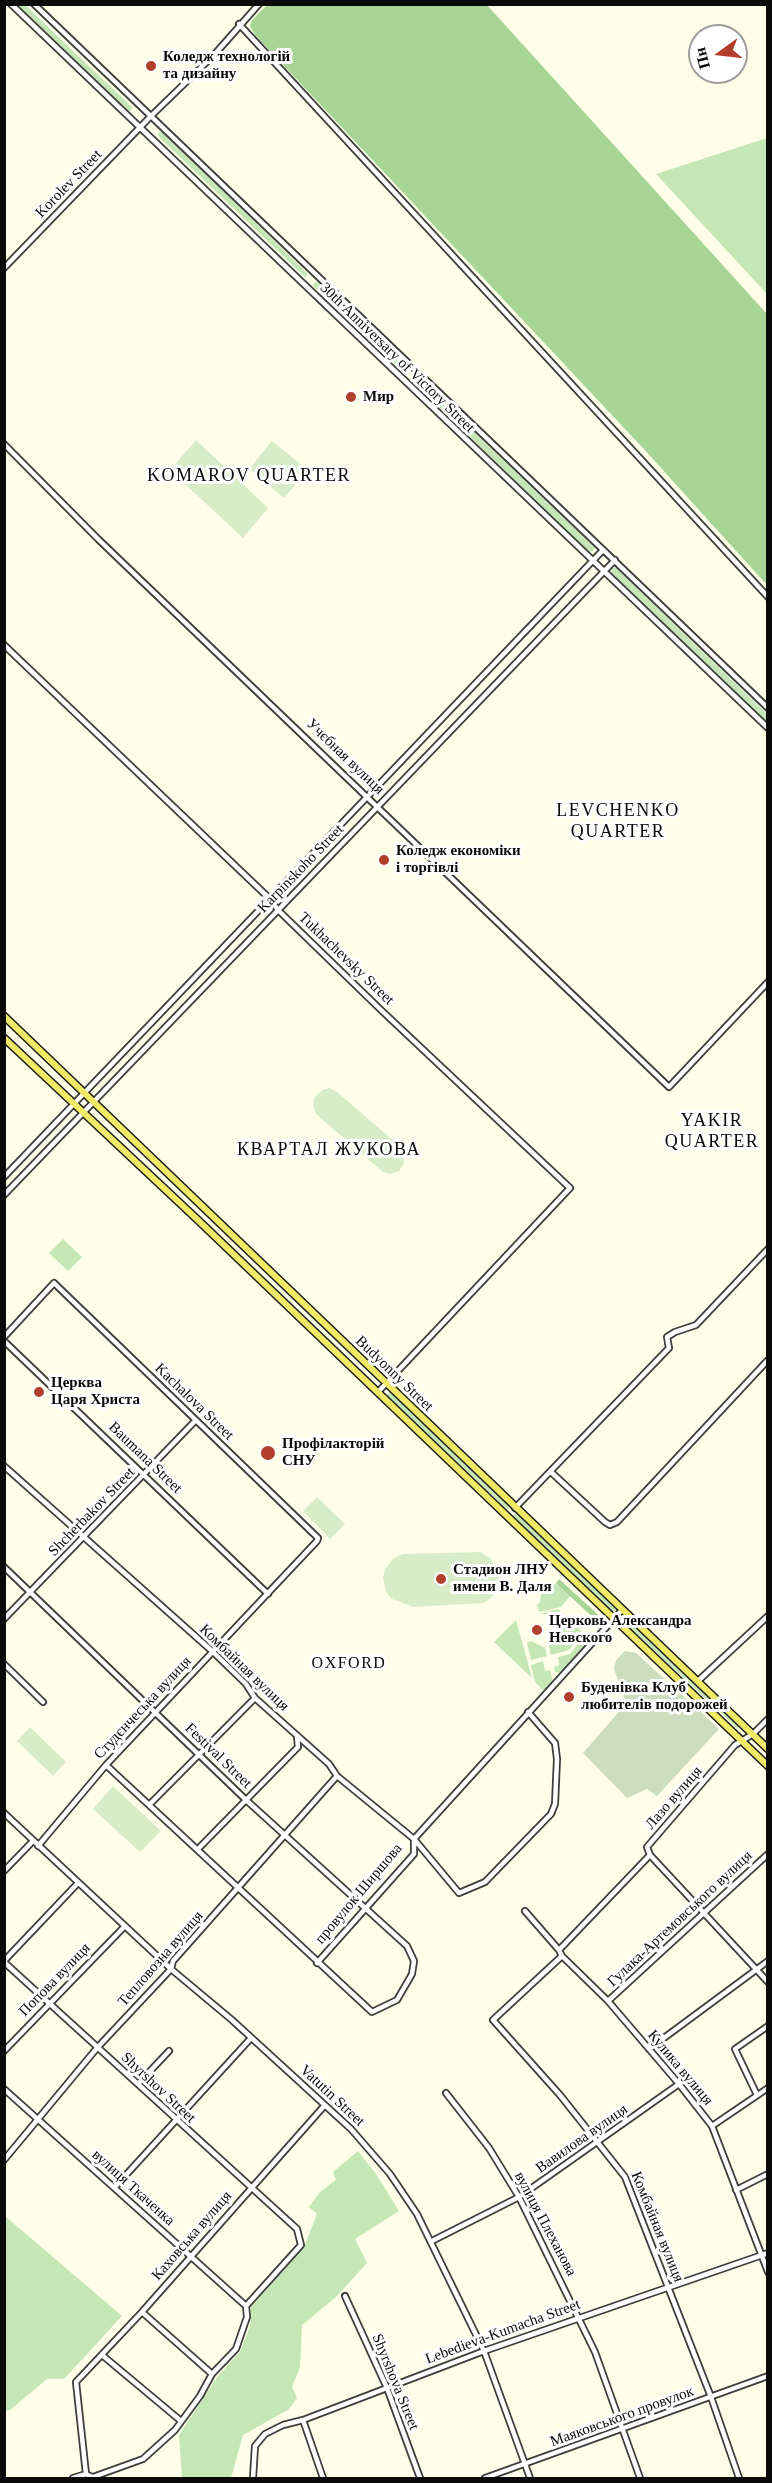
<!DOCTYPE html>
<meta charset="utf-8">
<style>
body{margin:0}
#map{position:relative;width:772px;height:2483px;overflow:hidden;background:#fefee9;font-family:Georgia,serif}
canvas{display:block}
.frame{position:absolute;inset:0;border:6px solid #0a0a0a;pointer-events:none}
.north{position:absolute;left:688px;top:24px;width:60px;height:60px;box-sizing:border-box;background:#fff;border:2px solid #9d9d9d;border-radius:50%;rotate:255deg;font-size:16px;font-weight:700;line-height:24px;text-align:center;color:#0a0a0a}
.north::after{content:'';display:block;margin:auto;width:21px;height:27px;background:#b23f2b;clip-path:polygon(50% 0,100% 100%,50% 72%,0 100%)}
</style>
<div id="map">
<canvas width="772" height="2483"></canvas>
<div class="frame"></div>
<div class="north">Пн</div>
</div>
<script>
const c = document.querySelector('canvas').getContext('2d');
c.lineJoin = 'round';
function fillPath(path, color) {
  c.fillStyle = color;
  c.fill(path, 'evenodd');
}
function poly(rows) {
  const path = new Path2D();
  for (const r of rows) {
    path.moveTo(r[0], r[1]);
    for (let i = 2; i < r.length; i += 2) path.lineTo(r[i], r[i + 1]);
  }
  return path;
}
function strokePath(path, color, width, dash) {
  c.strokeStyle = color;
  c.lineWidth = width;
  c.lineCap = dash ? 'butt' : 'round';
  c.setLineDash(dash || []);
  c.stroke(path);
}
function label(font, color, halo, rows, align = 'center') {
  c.font = font + ' Georgia,serif';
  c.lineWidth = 6;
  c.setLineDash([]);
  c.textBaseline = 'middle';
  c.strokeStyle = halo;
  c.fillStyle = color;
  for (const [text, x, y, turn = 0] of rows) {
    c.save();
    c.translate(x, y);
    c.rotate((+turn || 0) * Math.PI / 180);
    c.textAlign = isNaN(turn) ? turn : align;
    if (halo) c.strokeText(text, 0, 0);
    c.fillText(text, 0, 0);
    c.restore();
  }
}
fillPath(poly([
 [16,5,25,5,132,107,131,111,126,111],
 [160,132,163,132,308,274,305,277,160,138,158,134],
 [767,138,768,138,767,294,656,174],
 [315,282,317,282,403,364,399,368,313,286],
 [414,375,594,547,593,551,589,552,410,379],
 [612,568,616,568,767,714,767,723,611,574],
 [63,1239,82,1257,68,1271,49,1253],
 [390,1391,510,1506,509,1509,507,1509,387,1395],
 [514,1514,517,1514,616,1608,615,1611,612,1611,562,1565,513,1519],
 [556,1583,570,1596,561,1607,539,1612,537,1605,540,1602,541,1594],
 [558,1609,581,1631,581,1636,569,1650,551,1655,549,1646,558,1633,555,1618,548,1614,540,1614],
 [626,1618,738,1724,738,1729,623,1621],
 [516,1620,532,1678,494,1642],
 [588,1631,592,1639,560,1673,555,1672,554,1667,559,1665,558,1657,570,1654],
 [531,1641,545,1648,547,1656,531,1660,527,1643],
 [543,1661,545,1671,550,1670,553,1682,544,1691,535,1682,531,1665],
 [358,2151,376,2174,399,2211,355,2239,367,2263,335,2298,302,2325,300,2368,292,2387,297,2398,289,2409,243,2435,231,2478,182,2478,179,2435,218,2376,240,2352,250,2326,251,2307,304,2247,317,2214,309,2207,320,2192,336,2180,333,2172],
 [5,2216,122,2316,64,2379,47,2379,10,2410,5,2411]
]), '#c5e6b5');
fillPath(poly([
 [267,5,487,5,767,314,767,585,641,446,256,36,250,26,252,20],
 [559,1579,605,1621,601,1625,556,1583]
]), '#a6d596');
fillPath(poly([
 [625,1651,636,1653,719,1729,657,1796,647,1789,627,1798,583,1753,624,1706,626,1702,614,1669,616,1660]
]), '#ccddbd');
fillPath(poly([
 [196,440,268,508,243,538,170,470],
 [272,441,308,470,284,498,249,469],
 [329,1088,336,1091,403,1149,404,1163,399,1171,390,1174,383,1172,316,1114,313,1106,314,1098,322,1090],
 [317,1497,345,1524,330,1539,303,1511],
 [480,1552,490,1558,499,1572,498,1587,490,1599,483,1603,413,1607,392,1599,386,1592,383,1578,385,1569,393,1559,403,1554],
 [30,1727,66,1762,53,1776,17,1741],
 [113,1786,161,1831,140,1852,93,1809]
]), '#d8edc7');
const minor = poly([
 [11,4,768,728],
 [34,4,768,708],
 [239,24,768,597],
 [4,268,151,116,214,55,259,4],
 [4,444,98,539,669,1087,768,982],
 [4,645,270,899,278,910,381,1010,570,1188,378,1392],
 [4,1177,603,550],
 [4,1195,615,560],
 [4,1337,54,1283,318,1538,317,1541,106,1765,38,1846],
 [4,1341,268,1594],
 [4,1466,212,1651,246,1684,255,1698,329,1764,337,1776,414,1839,459,1893,485,1882,551,1814,555,1804,557,1759,555,1743,528,1712],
 [551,1472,605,1522,610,1525,617,1522,768,1360],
 [515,1508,669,1348,667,1337,675,1332,696,1325,768,1249],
 [4,1567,245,1799,407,1946,414,1961,412,1974,397,2000,372,2012,106,1765],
 [4,1619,195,1421],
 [4,1664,43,1702],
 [698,1681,768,1616],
 [150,1804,255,1698],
 [4,1813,171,1969,232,2020,351,2129,390,2174,417,2214,484,2351,530,2478],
 [198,1849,298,1747,297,1736],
 [650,1855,768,1982],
 [4,1871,33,1841],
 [525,1911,559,1950,562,1956,608,2001,679,2084,712,2126,768,2272],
 [559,1950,650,1855,647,1847,735,1745,753,1734,768,1719],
 [562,1956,493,2020,560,2095,625,2177,711,2397,739,2478],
 [4,1961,78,1883],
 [4,1962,297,2229,301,2245,246,2306],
 [317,1963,414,1854,414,1839,622,1610],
 [608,2001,768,1854],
 [649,2049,768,1961],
 [4,2051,124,1927],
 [138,2084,169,2051],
 [4,2089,246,2306],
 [446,2093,489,2148,519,2197,595,2352,640,2478],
 [757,2095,735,2049,768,2026],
 [712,2126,768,2088],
 [4,2160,97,2048,171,1969,173,1961,337,1776],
 [115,2187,251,2038],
 [736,2190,768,2174],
 [432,2241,519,2197,679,2084],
 [345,2296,387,2388,420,2478],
 [142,2312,212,2374],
 [102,2355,181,2421],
 [303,2420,323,2478],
 [93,2477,143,2459,175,2430,200,2396,212,2374,236,2349,247,2317,246,2306],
 [73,2478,86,2474],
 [94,2478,86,2474,76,2382,142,2312,325,2105],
 [253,2478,255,2446,265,2434,283,2425,303,2420,484,2351,768,2253],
 [485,2478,768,2376]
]);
const major = poly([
 [4,1016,768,1749],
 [4,1038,200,1222,768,1766]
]);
strokePath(minor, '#3d3d3d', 8);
strokePath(major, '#1b1b1b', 9);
strokePath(minor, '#fff', 4.5);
strokePath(major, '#f1ea66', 6);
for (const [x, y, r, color] of [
 [151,66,6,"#b23f2b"],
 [351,397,6,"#b23f2b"],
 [384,860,6,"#b23f2b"],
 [39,1392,6,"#b23f2b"],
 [268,1453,8,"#b23f2b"],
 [441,1579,6,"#b23f2b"],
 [537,1630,6,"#b23f2b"],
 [569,1697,6,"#b23f2b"]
]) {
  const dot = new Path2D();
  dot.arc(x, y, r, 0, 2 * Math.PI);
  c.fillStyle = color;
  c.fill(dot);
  strokePath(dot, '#fff', 2);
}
label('bold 15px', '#0a0a0a', '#fff', [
 ["Коледж технологій",163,57],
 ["та дизайну",163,74],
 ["Мир",363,397],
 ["Коледж економіки",396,851],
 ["і торгівлі",396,868],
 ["Церква",51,1383],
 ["Царя Христа",51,1400],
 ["Профілакторій",282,1444],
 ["СНУ",282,1461],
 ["Стадион ЛНУ",453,1570],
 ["имени В. Даля",453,1587],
 ["Церковь Александра",549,1621],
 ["Невского",549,1638],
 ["Буденівка Клуб",581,1688],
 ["любителів подорожей",581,1705]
], 'left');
label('15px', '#0a0a0a', '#fff', [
 ["Korolev Street",69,184,-46],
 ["30th Anniversary of Victory Street",397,358,44],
 ["Учєбная вулиця",345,757,44],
 ["Karpinskoho Street",301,869,-46],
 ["Tukhachevsky Street",346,959,44],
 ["Budyonny Street",394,1374,44],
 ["Kachalova Street",194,1402,44],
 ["Baumana Street",145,1458,44],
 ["Shcherbakov Street",92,1512,-46],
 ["Комбайная вулиця",244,1668,44],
 ["Студєнчеська вулиця",143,1708,-47],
 ["Festival Street",218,1756,44],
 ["Лазо вулиця",674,1798,-49],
 ["провулок Ширшова",359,1894,-50],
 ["Гулака-Артемовського вулиця",680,1919,-43],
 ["Тепловозна вулиця",161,1959,-49],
 ["Попова вулиця",55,1980,-46],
 ["Кулика вулиця",680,2068,50],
 ["Shyrshov Street",158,2088,43],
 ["Vatutin Street",332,2096,43],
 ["Вавилова вулиця",582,2139,-35],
 ["вулиця Ткаченка",133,2188,42],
 ["вулиця Плеханова",545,2224,62],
 ["Комбайная вулиця",657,2227,68],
 ["Каховська вулиця",192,2236,-49],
 ["Lebedieva-Kumacha Street",503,2332,-20],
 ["Shyrshova Street",395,2382,68],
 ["Маяковського провулок",622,2417,-20]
]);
c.letterSpacing = '1.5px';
label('16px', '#0a0a0a', '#fff', [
 ["OXFORD",349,1664]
]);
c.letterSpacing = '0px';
c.letterSpacing = '1.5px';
label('18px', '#0a0a0a', '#fff', [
 ["KOMAROV QUARTER",249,476],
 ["LEVCHENKO",618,811],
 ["QUARTER",618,832],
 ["YAKIR",712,1121],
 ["QUARTER",712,1142],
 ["КВАРТАЛ ЖУКОВА",329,1150]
]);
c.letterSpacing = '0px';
</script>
